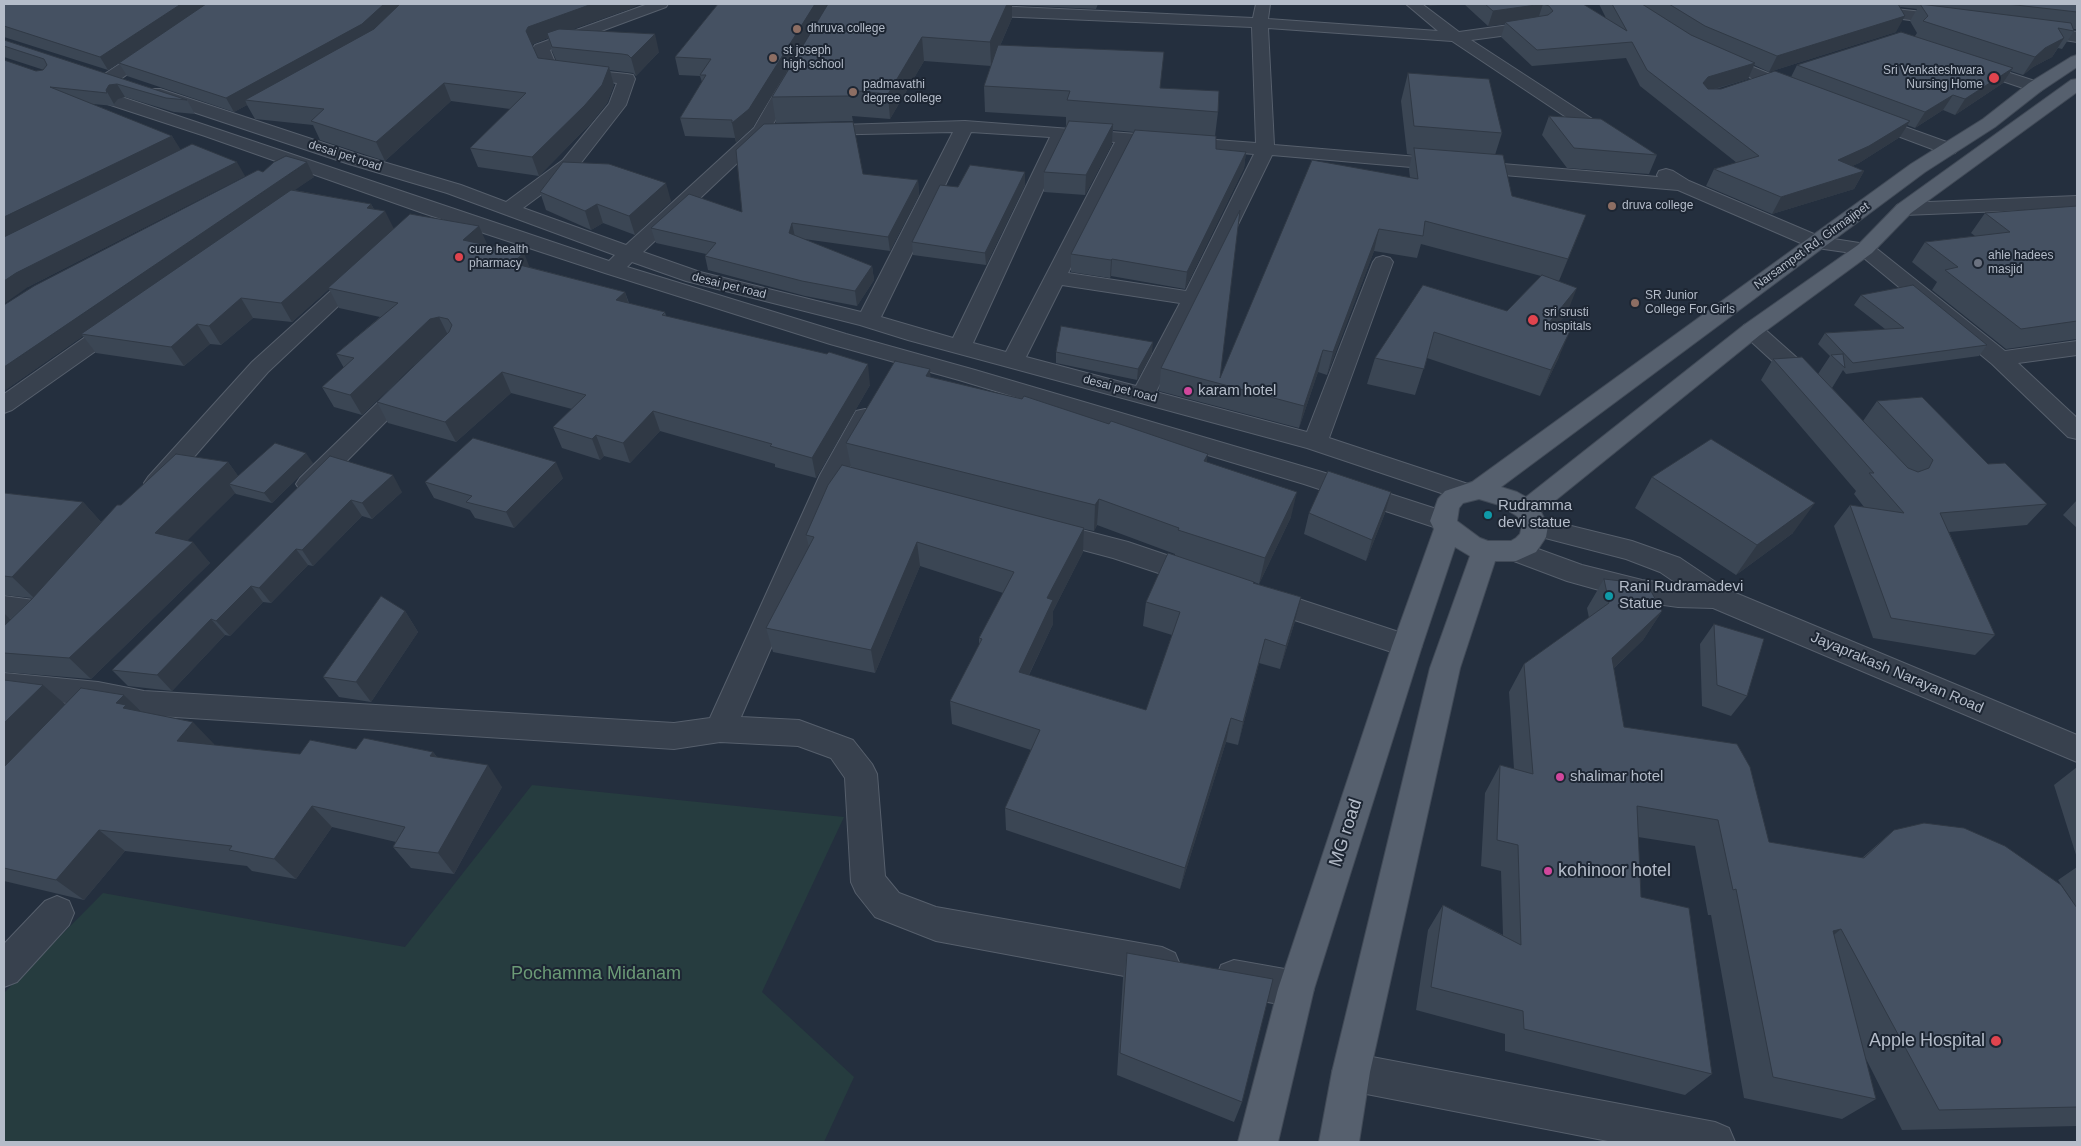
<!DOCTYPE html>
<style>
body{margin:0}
#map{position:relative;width:2081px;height:1146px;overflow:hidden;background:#242f3e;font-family:Helvetica,sans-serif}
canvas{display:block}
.frame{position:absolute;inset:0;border:5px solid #b4bcc9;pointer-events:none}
</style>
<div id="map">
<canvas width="2081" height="1146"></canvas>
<div class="frame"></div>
</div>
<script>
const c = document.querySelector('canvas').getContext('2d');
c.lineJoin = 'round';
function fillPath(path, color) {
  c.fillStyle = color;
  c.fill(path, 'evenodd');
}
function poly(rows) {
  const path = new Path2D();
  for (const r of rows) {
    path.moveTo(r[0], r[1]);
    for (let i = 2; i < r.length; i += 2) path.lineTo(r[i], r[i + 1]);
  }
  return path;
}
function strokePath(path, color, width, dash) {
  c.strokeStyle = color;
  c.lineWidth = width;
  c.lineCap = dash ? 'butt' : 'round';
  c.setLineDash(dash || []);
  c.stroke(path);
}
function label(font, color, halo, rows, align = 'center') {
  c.font = font + ' Helvetica,sans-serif';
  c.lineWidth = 4;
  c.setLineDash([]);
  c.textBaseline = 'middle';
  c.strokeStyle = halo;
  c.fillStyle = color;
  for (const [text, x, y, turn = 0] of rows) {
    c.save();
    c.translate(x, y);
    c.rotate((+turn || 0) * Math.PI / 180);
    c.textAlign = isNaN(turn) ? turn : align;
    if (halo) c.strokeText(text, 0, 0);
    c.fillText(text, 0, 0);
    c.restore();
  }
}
fillPath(poly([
 [532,785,844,817,762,992,854,1077,824,1142,4,1142,4,993,103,893,405,947]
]), '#263c3f');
const minor = poly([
 [648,4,668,4,666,7,550,50,557,67,627,74,633,75,635,79,626,105,577,168,523,208,626,245,754,128,786,72,798,72,800,76,767,135,643,252,700,272,861,312,953,132,816,135,810,134,807,130,810,126,965,121,1256,143,1252,27,973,15,968,13,965,10,968,7,973,5,1253,18,1256,4,1270,4,1268,19,1438,31,1406,4,1422,4,1459,32,1538,21,1543,23,1546,26,1543,29,1538,31,1471,40,1617,135,1620,139,1617,143,1611,144,1605,143,1452,41,1268,28,1274,145,1658,177,1657,175,1659,171,1666,169,1673,171,1689,181,1821,237,1872,245,2005,351,2077,341,2077,355,2018,363,2077,418,2077,439,2068,437,1992,364,1859,254,1810,247,1678,190,1272,155,1156,392,1307,432,1373,262,1376,258,1383,256,1390,258,1393,262,1329,438,1474,486,1478,492,1474,498,1465,501,1307,448,908,340,860,325,686,281,632,262,627,267,846,334,975,370,1322,472,1452,514,1456,521,1452,528,1443,530,1304,484,959,380,830,344,605,273,423,213,205,136,74,93,72,89,74,85,86,85,609,261,615,255,447,193,349,164,148,97,146,93,148,89,160,89,363,156,461,185,506,202,563,160,609,104,617,83,544,74,533,48,535,45,648,4],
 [971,132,1050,137,953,338,881,317,971,132],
 [1067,138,1115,142,1006,352,973,343,1067,138],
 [1133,144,1254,154,1186,291,1068,273,1133,144],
 [1062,285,1180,303,1136,386,1026,357,1062,285],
 [1867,6,1951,15,1956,17,1959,20,1956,23,1951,25,1862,14,1859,11,1862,8,1867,6],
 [2033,26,2077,32,2077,42,2027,34,2025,31,2027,28,2033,26],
 [153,44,159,46,161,49,159,52,115,83,103,83,101,79,103,75,147,46,153,44],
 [1716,52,1800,86,1802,90,1800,94,1788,94,1710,60,1708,57,1710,54,1716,52],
 [1970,60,2041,83,2043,87,2041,91,2035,92,1964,68,1962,65,1964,62,1970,60],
 [1869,114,1955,145,1958,149,1955,153,1949,154,1943,153,1863,123,1860,119,1863,115,1869,114],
 [2077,196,2077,208,1904,215,1897,213,1894,209,1897,205,1904,203,2077,196],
 [361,268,368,270,371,274,368,278,268,372,166,489,157,492,148,489,144,483,148,477,252,362,354,270,361,268],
 [119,317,127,319,130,324,127,329,12,410,4,413,4,394,111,319,119,317],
 [1752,323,1760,325,1805,365,1823,384,1819,389,1811,391,1803,389,1744,335,1741,330,1744,325,1752,323],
 [408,379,416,381,420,386,416,391,318,490,309,493,300,490,296,484,300,478,400,381,408,379],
 [865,409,874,411,877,417,846,475,741,717,799,720,853,740,872,764,877,774,885,876,899,893,936,907,1162,947,1175,953,1180,965,1175,977,1162,983,936,941,875,917,856,893,851,882,845,778,831,758,798,746,720,742,674,749,144,715,98,706,4,697,4,673,98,682,144,691,674,723,710,718,820,475,856,411,865,409],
 [1535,517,1632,541,1680,558,1726,589,2077,735,2077,762,1713,608,1678,607,1642,602,1567,581,1506,558,1502,551,1506,544,1516,541,1582,565,1642,580,1679,585,1660,572,1626,559,1526,533,1522,526,1526,519,1535,517],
 [1047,521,1128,542,1208,569,1212,576,1208,583,1198,586,1113,558,1038,538,1034,531,1038,524,1047,521],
 [1262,587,1417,638,1422,646,1417,654,1407,657,1252,606,1248,598,1252,590,1262,587],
 [4,596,41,601,51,604,55,612,51,620,41,623,4,618,4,596],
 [57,896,69,901,74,913,69,925,17,982,4,987,4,944,45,901,57,896],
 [1234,960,1296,971,1309,976,1314,989,1309,1002,1296,1007,1234,996,1221,991,1216,978,1221,965,1234,960],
 [1351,1053,1715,1122,1729,1128,1735,1142,1613,1142,1351,1091,1337,1086,1332,1072,1337,1058,1351,1053]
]);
const major = poly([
 [2077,55,2077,67,2041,91,1995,127,1925,172,1501,487,1517,492,1526,497,1744,325,1858,245,1897,205,2071,80,2077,79,2077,92,1911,213,1872,253,1760,335,1541,512,1548,526,1546,537,1536,552,1516,561,1495,561,1460,668,1370,1072,1359,1142,1319,1142,1332,1072,1430,668,1470,556,1455,547,1422,646,1314,989,1278,1142,1238,1142,1278,989,1392,646,1434,529,1430,521,1438,499,1445,491,1472,482,1911,164,1983,119,2029,83,2071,57,2077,55],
 [1479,499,1499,505,1517,516,1522,526,1520,534,1516,538,1511,541,1488,541,1480,538,1457,521,1459,508,1463,503,1479,499]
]);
strokePath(minor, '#565f6c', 2);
strokePath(major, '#414a57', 2);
fillPath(minor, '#38414e');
fillPath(major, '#56606e');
fillPath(poly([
 [4,4,632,8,573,29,659,52,636,76,633,73,610,70,614,85,607,103,591,123,539,176,478,167,470,148,510,109,451,101,385,161,320,140,313,125,255,119,247,105,234,112,127,76,119,63,156,38,108,70,4,37],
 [548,38,552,51,556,60,538,58,532,46,533,44],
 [718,4,753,127,736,142,735,138,685,136,680,118,702,82,700,76,679,75,675,57],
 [828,4,1098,4,1096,9,1012,5,1012,18,1000,46,1161,88,1218,112,1215,136,1216,149,1246,152,1244,168,1185,289,1111,276,1110,278,1071,272,1071,254,1134,132,1113,130,1112,144,1085,195,1044,192,1044,172,1066,126,1066,117,985,112,984,86,991,66,924,61,890,119,852,116,853,121,776,123,772,97],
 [1464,4,1583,4,1606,18,1599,4,2077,4,2077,29,2073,29,2074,31,2062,49,2058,48,2052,57,2033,67,2023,75,2011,71,2003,83,1955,115,1943,110,1915,128,1907,125,1900,137,1859,163,1852,166,1864,171,1854,189,1772,214,1706,186,1714,169,1737,163,1640,86,1626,58,1532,66,1501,37,1505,24,1488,26],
 [1900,7,1917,9,1910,21,1917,33,1915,36,1797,65,1791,77,1721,89,1716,89,1748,79,1754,65,1769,72,1896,32],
 [4,40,187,100,195,114,174,112,125,97,118,99,114,104,115,106,92,104,172,136,180,150,245,176,28,287,36,71,43,70,44,70,4,57],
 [1408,73,1502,133,1495,155,1512,196,1586,215,1559,281,1552,279,1567,313,1556,327,1559,357,1540,396,1427,358,1415,395,1367,384,1375,358,1423,285,1507,311,1541,276,1421,244,1417,258,1374,251,1327,375,1318,372,1299,428,1159,391,1161,368,1220,378,1410,178,1409,169,1412,155,1407,154,1401,101],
 [1549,116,1657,155,1649,174,1567,168,1542,135],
 [263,172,314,177,294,190,371,204,374,209,394,229,487,245,529,267,625,292,629,303,665,312,666,316,870,385,816,478,775,467,775,464,660,431,630,463,604,456,600,460,562,448,553,427,572,409,511,393,456,442,388,423,377,402,442,339,440,340,362,415,334,407,322,387,344,368,336,354,380,317,339,308,329,289,292,322,253,318,221,345,210,344,184,366,96,353,83,336,4,391],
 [863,174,918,180,919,195,890,251,804,239,872,266,874,280,857,306,805,296,708,270,705,256,706,254,656,243,651,228,742,212],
 [1025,185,986,265,913,255,912,242,958,187],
 [540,192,671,201,635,235,603,223,591,230,546,210],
 [2077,206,2077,340,2077,339,2006,349,1932,290,1937,282,1912,262,1925,242,1975,236,1971,233,1985,213],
 [1861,295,1987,345,1979,356,1846,374,1843,370,1832,388,1863,421,1877,401,1988,464,2047,504,2027,525,1949,532,1995,635,1975,655,1873,638,1834,526,1850,505,1864,507,1854,494,1856,491,1761,380,1773,359,1818,374,1830,356,1818,344,1825,333,1885,329,1854,305],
 [1056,352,1152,353,1137,380,1056,363],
 [930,377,1207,462,1291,517,1259,584,1254,582,1254,583,1301,597,1295,621,1280,669,1259,663,1238,745,1226,742,1180,889,1006,830,1005,808,1031,750,952,724,950,701,979,645,979,638,1003,593,920,566,875,673,773,652,766,628,809,547,806,535,851,467,846,443],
 [1097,525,1175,554,1175,555,1146,602,1143,626,1172,635,1146,710,1029,675,1053,624,1053,611,1083,552,1084,529,1094,531],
 [330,456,402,492,372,519,362,516,313,566,308,565,271,603,263,602,230,636,225,635,172,691,128,686,112,670],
 [228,462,238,476,313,463,272,503,236,494,235,493,187,540,210,563,91,679,4,672,4,613,10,619,32,598,4,595,4,493,83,502,101,522,121,505],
 [1652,477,1793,533,1736,575,1635,508],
 [563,478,514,528,475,518,470,510,434,498,425,482],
 [2077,500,2077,528,2063,515],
 [1309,513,1385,513,1366,561,1304,534],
 [1604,579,1662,611,1643,640,1613,669,1624,727,1769,842,1862,858,1894,830,2071,899,2058,880,2077,867,2077,1126,1902,1130,1865,1057,1876,1099,1842,1119,1744,1098,1711,915,1708,915,1695,846,1638,837,1641,897,1712,1074,1685,1095,1505,1051,1505,1034,1416,1010,1428,930,1443,905,1503,935,1501,871,1481,866,1485,793,1500,765,1514,769,1509,692,1524,664,1589,618,1587,608],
 [405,611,418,632,371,702,339,697,323,677],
 [1714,624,1747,696,1731,716,1702,706,1700,644],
 [4,680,65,704,124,695,141,711,214,744,214,745,300,754,356,749,433,752,437,757,502,787,454,874,411,868,393,847,396,842,332,827,296,879,252,871,247,866,125,851,84,900,4,881],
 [2077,767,2077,858,2054,785],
 [1127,953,1242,1102,1234,1122,1117,1075,1123,978]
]), '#3b4654');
fillPath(poly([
 [181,4,207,4,108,70,100,57],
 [384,4,403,4,368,37,245,100,247,105,234,112,226,98],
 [592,4,640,4,632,8,549,38,547,33,548,38,533,44,531,49,526,31,528,27],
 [815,4,828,4,753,127,736,142,732,123],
 [1007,4,1012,4,1012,18,991,66,990,42],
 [1430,4,1455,4,1429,6],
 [1543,4,1538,19,1505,22,1505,24,1488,26,1493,11],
 [1905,16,1896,32,1769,72,1777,56],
 [655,34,659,52,636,76,631,58],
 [922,37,924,61,890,119,888,94],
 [2064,38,2052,57,2033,67,2023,75,2035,57,2045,48],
 [1755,63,1748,79,1700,93,1703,83,1708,77],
 [609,67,614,85,607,103,591,123,539,176,532,157],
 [2013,68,2003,83,1955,115,1965,99],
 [444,83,451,101,385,161,376,142],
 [117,84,125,97,118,99,114,104,115,106,106,90,109,85],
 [1953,95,1943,110,1915,128,1925,112],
 [1910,121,1900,137,1859,163,1829,177,1838,160],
 [1113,124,1112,144,1085,195,1086,175],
 [172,136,181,150,4,237,4,217],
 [1246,152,1244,168,1185,289,1187,272],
 [237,162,245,176,28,287,4,304,4,281,16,273],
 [307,162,314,177,86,334,81,334,83,336,4,391,4,367],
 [1864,171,1854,189,1772,214,1781,197],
 [1025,172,1025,185,986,265,985,253],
 [918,180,919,195,890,251,888,237],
 [666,183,671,201,635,235,629,216],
 [371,204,378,217,385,211,394,229,328,288,329,289,292,322,281,303,367,208],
 [597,204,603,223,591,230,585,211],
 [1586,215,1578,236,1559,281],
 [792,223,795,237,789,233],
 [479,226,488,246,463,240],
 [1379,229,1374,251,1327,375,1333,352],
 [524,253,532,273,512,263],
 [1112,259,1111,276,1110,278,1111,260],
 [872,266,874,280,857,306,855,291],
 [1577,288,1567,313,1538,350,1548,324],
 [625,292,631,312,616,300],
 [241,298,253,318,221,345,209,326],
 [439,317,449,337,440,340,362,415,350,395,430,319],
 [197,324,210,344,184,366,171,347],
 [1570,331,1559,357,1540,396,1551,370],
 [1153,342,1152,353,1137,380,1138,369],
 [1323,350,1318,372,1299,428,1304,406],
 [868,364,870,385,816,478,812,458],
 [930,369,932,395,926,376],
 [502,372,511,393,456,442,445,422],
 [653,411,660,431,630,463,623,443],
 [596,435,604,456,600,460,592,439],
 [306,453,313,463,272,503,264,493],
 [1208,454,1204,480,1204,461],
 [228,462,244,484,229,484,235,493,173,555,155,533],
 [556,462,563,478,514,528,506,512],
 [393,475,402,492,372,519,362,503],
 [1297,492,1291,517,1259,584,1265,558],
 [1391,492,1385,513,1366,561,1372,540],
 [1099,499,1097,525,1094,531,1095,505],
 [351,500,362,516,313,566,302,550],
 [83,502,102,523,34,598,12,577],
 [1815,503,1793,533,1736,575,1757,545],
 [1084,528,1083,552,1053,611,1053,624,1019,695,1019,672,1047,598],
 [193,542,210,563,91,679,69,658],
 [917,542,920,566,875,673,871,650],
 [296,549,308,565,271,603,259,588],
 [251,586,263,602,230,636,216,621],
 [1301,597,1295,621,1280,669,1286,646],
 [405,611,418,632,371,702,356,682],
 [1662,611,1643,640,1594,687,1612,658],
 [4,613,12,621,4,629],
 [211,619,225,635,172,691,157,675],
 [1265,639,1259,663,1238,745,1243,722],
 [43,685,66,705,4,769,4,723],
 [124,695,147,717,140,724,116,703],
 [1231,718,1226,742,1180,889,1185,868],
 [193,722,214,744,199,763,177,741],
 [433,752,449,774,430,756],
 [488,765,502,787,454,874,438,853],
 [312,806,332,827,296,879,274,859],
 [99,830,125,851,84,900,56,880],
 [1841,929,1812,953,1833,931]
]), '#303945');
const building = poly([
 [4,4,181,4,100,57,4,26,4,4],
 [206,4,384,4,362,24,226,98,119,63,206,4],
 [400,4,592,4,528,27,526,31,538,58,609,67,602,85,585,105,532,157,470,148,526,93,444,83,376,142,311,121,324,109,245,100,374,29,400,4],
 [718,4,815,4,749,109,732,123,732,120,680,118,706,75,700,75,711,59,675,57,718,4],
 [828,4,1007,4,990,42,922,37,888,94,848,90,849,96,772,97,828,4],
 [1485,4,1583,4,1627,31,1612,4,1642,4,1691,35,1755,63,1708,77,1703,83,1708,89,1721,89,1775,71,1910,121,1869,146,1838,160,1864,171,1781,197,1714,169,1759,156,1647,70,1632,42,1537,50,1505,22,1548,15,1553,11,1549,6,1543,4,1493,11,1485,4],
 [1669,4,1898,4,1905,16,1777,56,1705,26,1669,4],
 [1920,4,2071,23,2074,31,2058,28,2064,38,2045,48,2035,57,1923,21,1928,16,1920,4],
 [2007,4,2077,4,2077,12,2007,4],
 [559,29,655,34,631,58,628,55,622,54,552,47,547,33,559,29],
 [1901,32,2013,68,1965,99,1953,95,1925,112,1797,65,1901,32],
 [4,40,187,100,166,98,117,84,109,85,106,90,107,93,50,87,172,136,4,217,4,60,36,71,43,70,47,65,44,59,4,46,4,40],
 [998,45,1164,52,1160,88,1219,91,1218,112,1067,100,1070,91,984,86,998,45],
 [1408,73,1489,79,1502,133,1414,126,1408,73],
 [1549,116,1601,119,1657,155,1574,148,1549,116],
 [1069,121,1113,124,1086,175,1044,172,1069,121],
 [853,122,863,174,918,180,888,237,792,223,789,233,872,266,855,291,802,281,705,256,716,243,651,228,689,194,742,212,736,150,764,124,853,122],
 [1135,130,1216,136,1216,149,1246,152,1187,272,1112,259,1111,260,1071,254,1135,130],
 [192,144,237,162,16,273,4,281,4,237,192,144],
 [1414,148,1503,155,1512,196,1586,215,1568,259,1425,221,1423,236,1379,229,1333,352,1323,350,1304,406,1161,368,1240,210,1220,378,1312,160,1418,179,1414,148],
 [286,156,307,162,4,367,4,305,34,286,258,170,263,172,274,162,286,156],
 [563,162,609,164,666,183,629,216,597,204,585,211,540,192,563,162],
 [970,165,1025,172,985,253,912,242,940,185,958,187,970,165],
 [291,190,371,204,367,208,385,211,281,303,241,298,209,326,197,324,171,347,81,334,291,190],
 [2077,206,2077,321,2021,329,1945,270,1958,267,1925,242,2010,232,1985,213,2077,206],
 [410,214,479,226,463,240,524,253,512,263,625,292,616,300,665,312,662,315,827,354,829,352,868,364,812,458,770,446,772,444,653,411,623,443,596,435,592,439,553,427,586,395,502,372,445,422,377,402,449,332,452,325,448,319,439,317,430,319,350,395,322,387,354,358,336,354,398,303,328,288,410,214],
 [1542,275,1577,288,1548,324,1570,331,1551,370,1434,332,1424,369,1375,358,1423,285,1507,311,1542,275],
 [1913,285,1987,345,1853,363,1825,333,1904,328,1861,295,1913,285],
 [1061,326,1153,342,1138,369,1056,352,1061,326],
 [1843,354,1845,368,1831,355,1843,354],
 [1802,357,1908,468,1918,472,1929,468,1933,460,1877,401,1922,397,1988,464,2005,463,2047,504,1940,513,1995,635,1891,618,1850,505,1904,513,1869,473,1874,473,1773,359,1802,357],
 [895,361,930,369,926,376,1022,399,1024,396,1109,424,1111,421,1208,454,1204,461,1297,492,1265,558,1178,530,1179,528,1099,499,1095,505,846,443,895,361],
 [473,438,556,462,506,512,466,502,472,496,425,482,473,438],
 [1711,439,1815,503,1757,545,1652,477,1711,439],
 [275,443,306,453,264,493,229,484,275,443],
 [176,454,228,462,155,533,193,542,69,658,4,653,4,626,31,600,117,505,121,505,176,454],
 [330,456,393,475,362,503,351,500,302,550,296,549,259,588,251,586,216,621,211,619,157,675,112,670,330,456],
 [842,465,1084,528,1047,598,1053,600,1019,672,1146,710,1180,612,1146,602,1168,553,1254,582,1253,583,1301,597,1286,646,1265,639,1243,722,1231,718,1185,868,1005,808,1040,730,950,701,982,639,979,638,1014,572,917,542,871,650,766,628,814,537,806,535,828,485,842,465],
 [1328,471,1391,492,1372,540,1309,513,1328,471],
 [4,493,83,502,12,577,4,576,4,493],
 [1604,579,1647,584,1662,611,1612,658,1624,727,1737,744,1750,767,1769,842,1864,858,1894,830,1924,823,1964,828,2005,846,2061,885,2077,908,2077,1107,1939,1110,1841,929,1833,931,1876,1099,1773,1077,1736,889,1733,890,1718,820,1637,806,1641,897,1689,908,1712,1074,1524,1029,1523,1011,1431,987,1443,905,1521,945,1518,845,1497,840,1500,765,1533,774,1524,664,1609,603,1604,579],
 [381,596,405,611,356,682,323,677,381,596],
 [1714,624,1764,639,1747,696,1717,685,1714,624],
 [4,680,43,685,4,723,4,680],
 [81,688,124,695,116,703,126,705,123,708,193,722,177,741,300,754,310,740,356,749,364,738,433,752,430,756,488,765,438,853,393,847,405,827,312,806,274,859,229,850,232,846,99,830,56,880,4,868,4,767,81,688],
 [1127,953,1273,979,1242,1102,1120,1053,1127,953]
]);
fillPath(building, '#455162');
strokePath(building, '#303945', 1);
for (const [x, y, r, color] of [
 [797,29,5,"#8d6e63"],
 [773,58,5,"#8d6e63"],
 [1994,78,6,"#e0444e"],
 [853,92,5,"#8d6e63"],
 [1612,206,5,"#8d6e63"],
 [459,257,5,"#e0444e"],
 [1978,263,5,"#6b7280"],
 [1635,303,5,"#8d6e63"],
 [1533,320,6,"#e0444e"],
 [1188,391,5,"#d1479c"],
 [1488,515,5,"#0f9aa8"],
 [1609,596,5,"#0f9aa8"],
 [1560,777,5,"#d1479c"],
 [1548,871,5,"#d1479c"],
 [1996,1041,6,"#e0444e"]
]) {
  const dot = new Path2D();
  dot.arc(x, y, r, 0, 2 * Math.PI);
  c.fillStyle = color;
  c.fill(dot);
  strokePath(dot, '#1d2633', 2);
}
label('12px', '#b4bcc9', '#1d2633', [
 ["dhruva college",807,29],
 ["st joseph",783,51],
 ["high school",783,65],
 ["Sri Venkateshwara",1983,71,"right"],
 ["Nursing Home",1983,85,"right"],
 ["padmavathi",863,85],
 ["degree college",863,99],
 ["druva college",1622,206],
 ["cure health",469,250],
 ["pharmacy",469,264],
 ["ahle hadees",1988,256],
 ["masjid",1988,270],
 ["SR Junior",1645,296],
 ["College For Girls",1645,310],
 ["sri srusti",1544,313],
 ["hospitals",1544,327]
], 'left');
label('12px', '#b4bcc9', '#1d2633', [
 ["desai pet road",345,156,18],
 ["Narsampet Rd, Girmajipet",1812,246,-36],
 ["desai pet road",729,286,14],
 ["desai pet road",1120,389,15]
]);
label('15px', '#b4bcc9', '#1d2633', [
 ["karam hotel",1198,391],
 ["Rudramma",1498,506],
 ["devi statue",1498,523],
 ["Rani Rudramadevi",1619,587],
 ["Statue",1619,604],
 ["shalimar hotel",1570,777]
], 'left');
label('15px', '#b4bcc9', '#1d2633', [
 ["Jayaprakash Narayan Road",1897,673,23]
]);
label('18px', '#b4bcc9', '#1d2633', [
 ["MG road",1346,833,-72]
]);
label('18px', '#b4bcc9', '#1d2633', [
 ["kohinoor hotel",1558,871],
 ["Apple Hospital",1985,1041,"right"]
], 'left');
label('18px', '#6b9a76', '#1d2633', [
 ["Pochamma Midanam",596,974]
]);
</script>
